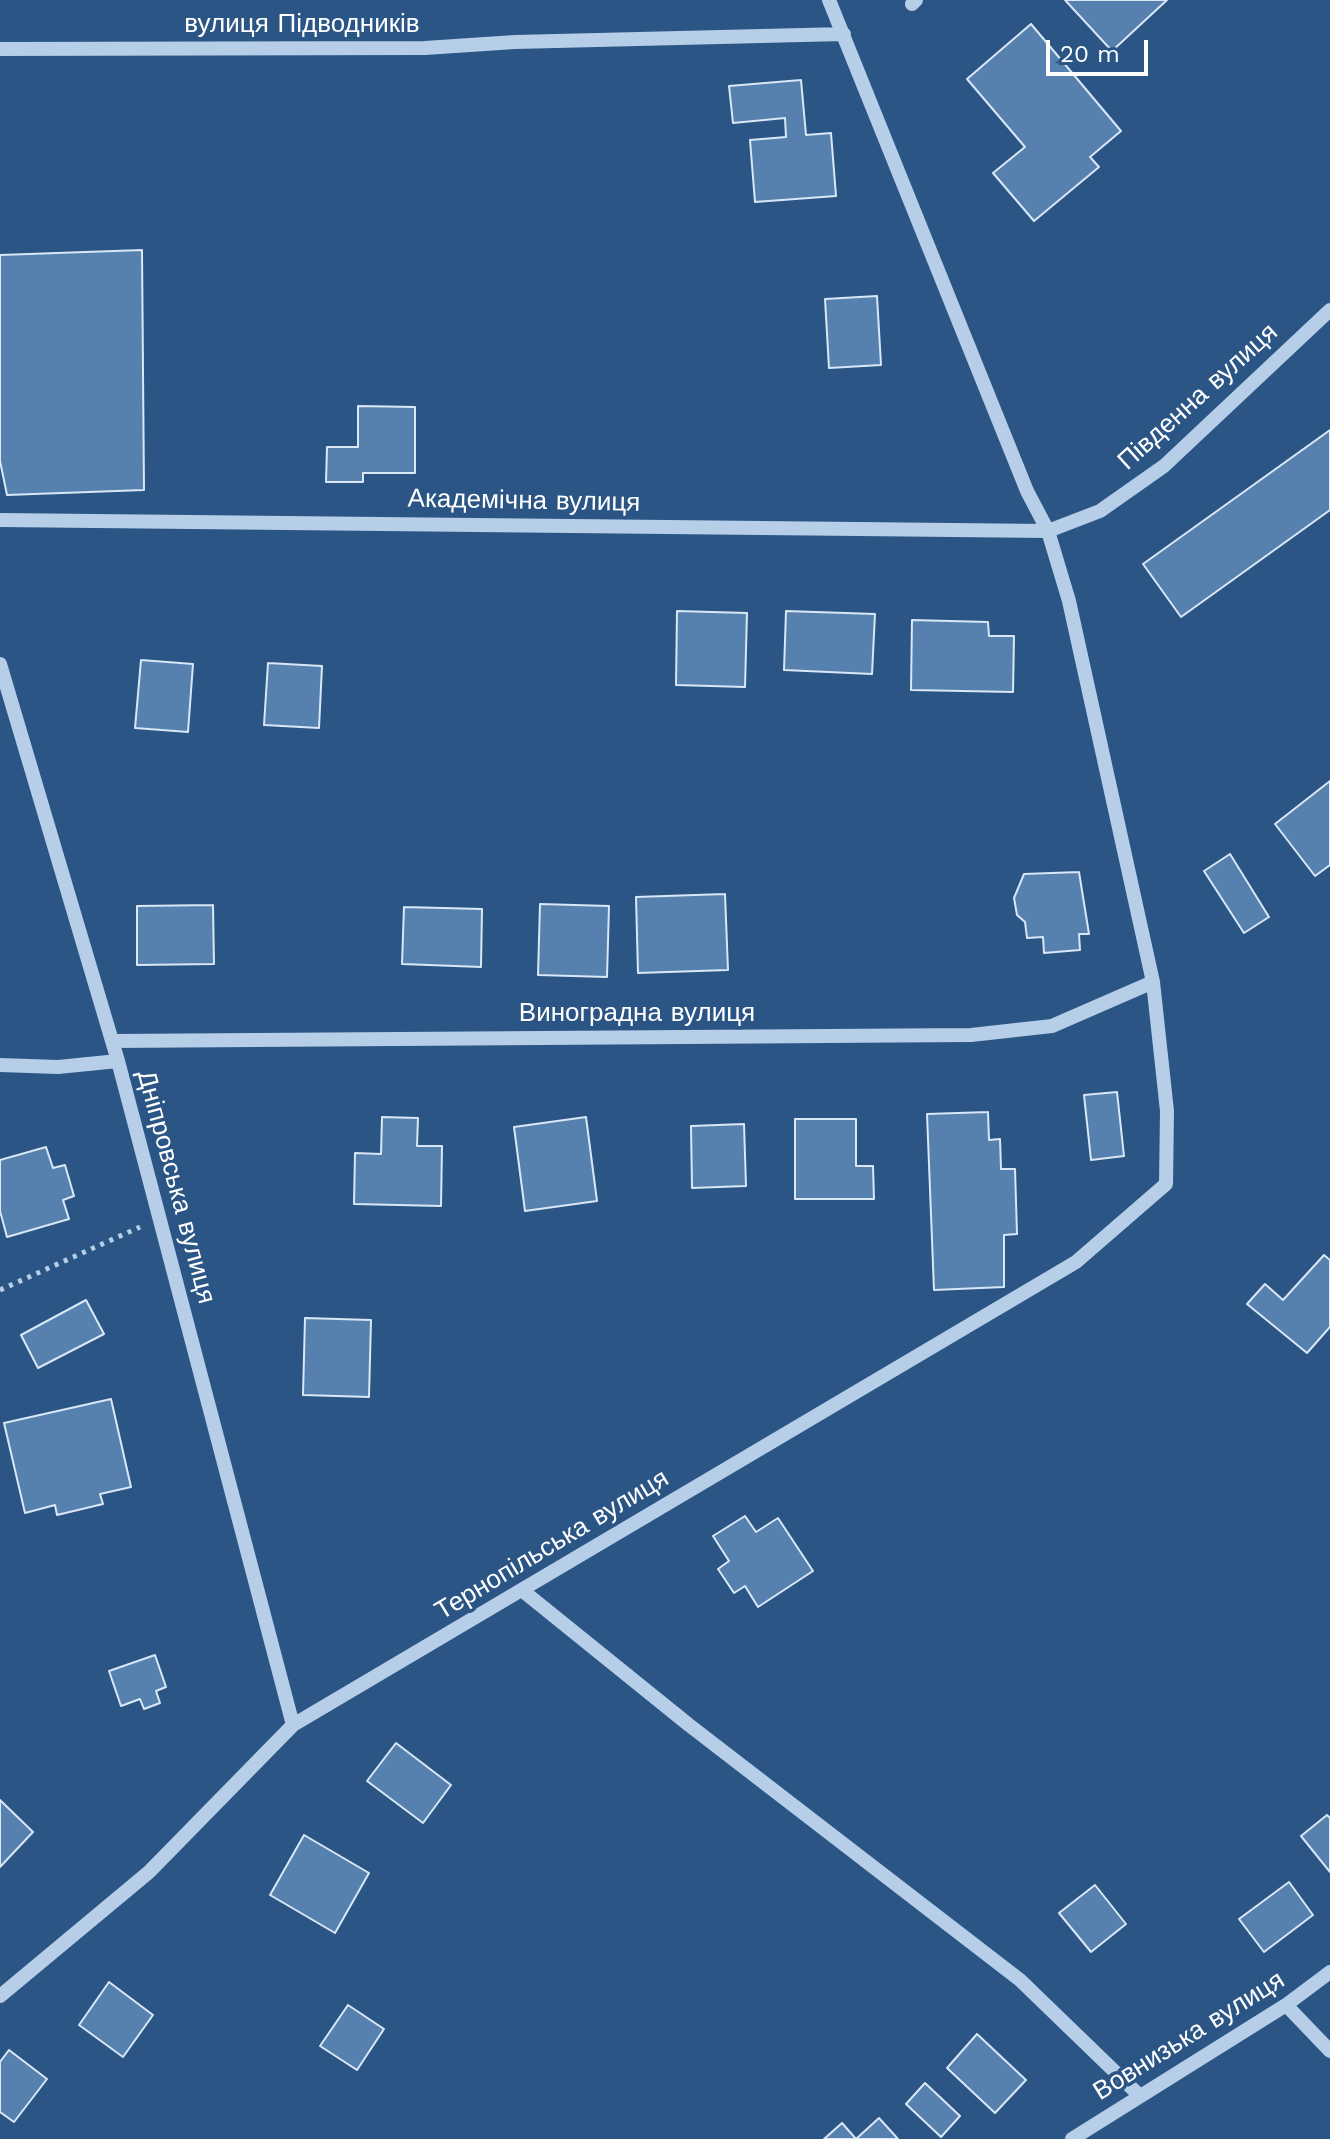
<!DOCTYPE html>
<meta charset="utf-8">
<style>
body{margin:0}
#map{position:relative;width:1330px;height:2139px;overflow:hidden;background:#2a5585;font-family:"Work Sans",sans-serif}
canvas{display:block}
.scale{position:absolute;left:1046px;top:40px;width:102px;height:36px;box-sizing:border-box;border:4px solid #fff;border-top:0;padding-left:10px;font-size:24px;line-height:28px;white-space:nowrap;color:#fff;-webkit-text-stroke:6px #2a5585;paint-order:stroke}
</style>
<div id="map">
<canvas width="1330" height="2139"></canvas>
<div class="scale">20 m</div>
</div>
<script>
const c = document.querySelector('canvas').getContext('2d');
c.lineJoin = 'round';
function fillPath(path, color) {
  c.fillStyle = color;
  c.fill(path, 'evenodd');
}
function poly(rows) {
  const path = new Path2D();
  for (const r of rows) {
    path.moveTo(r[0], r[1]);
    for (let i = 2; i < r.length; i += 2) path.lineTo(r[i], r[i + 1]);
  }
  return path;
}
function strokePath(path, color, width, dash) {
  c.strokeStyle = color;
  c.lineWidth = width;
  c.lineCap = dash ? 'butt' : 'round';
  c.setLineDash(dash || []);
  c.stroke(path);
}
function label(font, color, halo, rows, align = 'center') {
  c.font = font + ' "Work Sans",sans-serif';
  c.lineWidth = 7;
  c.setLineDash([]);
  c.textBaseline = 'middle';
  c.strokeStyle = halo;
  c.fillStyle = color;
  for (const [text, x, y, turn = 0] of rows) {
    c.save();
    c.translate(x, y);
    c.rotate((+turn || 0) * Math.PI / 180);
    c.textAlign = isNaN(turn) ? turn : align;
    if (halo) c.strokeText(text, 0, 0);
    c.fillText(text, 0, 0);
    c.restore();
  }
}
const building = poly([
 [1065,0,1167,0,1112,51,1065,0],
 [1031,24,1121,131,1090,157,1099,167,1034,221,993,173,1025,147,967,79,1031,24],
 [801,80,806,135,831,133,836,196,755,202,750,140,786,137,785,118,733,123,729,86,801,80],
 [142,250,144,490,7,495,0,461,0,255,142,250],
 [877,296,881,365,829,368,825,299,877,296],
 [358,406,415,407,415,473,363,473,363,482,326,482,327,447,358,447,358,406],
 [1330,430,1330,510,1181,617,1143,564,1330,430],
 [677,611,747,613,745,687,676,685,677,611],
 [786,611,875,614,872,674,784,670,786,611],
 [912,620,988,622,989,636,1014,636,1013,692,911,690,912,620],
 [141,660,193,664,188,732,135,728,141,660],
 [268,663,322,666,319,728,264,725,268,663],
 [1330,781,1330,865,1315,876,1275,824,1330,781],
 [1230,854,1269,917,1244,933,1204,871,1230,854],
 [1079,872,1089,934,1079,934,1080,950,1044,953,1043,937,1027,938,1025,922,1017,915,1014,898,1024,874,1079,872],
 [725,894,728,970,638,973,636,897,725,894],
 [540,904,609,906,607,977,538,975,540,904],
 [213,905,214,964,137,965,137,906,213,905],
 [404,907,482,909,481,967,402,964,404,907],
 [1117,1092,1124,1156,1091,1160,1084,1095,1117,1092],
 [988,1112,989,1140,1000,1139,1001,1169,1015,1169,1017,1234,1004,1235,1004,1287,934,1290,927,1114,988,1112],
 [382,1117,418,1118,417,1146,442,1146,441,1206,354,1204,355,1153,381,1154,382,1117],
 [586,1117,597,1201,525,1211,514,1127,586,1117],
 [795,1119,856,1119,856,1166,873,1166,874,1199,795,1199,795,1119],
 [744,1124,746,1186,692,1188,691,1126,744,1124],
 [46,1147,53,1168,65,1165,74,1196,63,1200,69,1219,7,1237,0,1211,0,1160,46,1147],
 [1324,1255,1330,1260,1330,1327,1307,1353,1247,1304,1265,1284,1283,1300,1324,1255],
 [86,1300,104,1334,38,1368,21,1335,86,1300],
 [305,1318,371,1320,369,1397,303,1395,305,1318],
 [111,1399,131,1487,100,1494,103,1504,57,1515,55,1505,25,1513,4,1423,111,1399],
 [745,1516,756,1532,778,1518,813,1571,758,1607,745,1586,734,1593,718,1569,729,1561,713,1536,745,1516],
 [155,1655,166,1687,156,1691,160,1703,144,1709,140,1699,121,1706,109,1671,155,1655],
 [396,1743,451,1785,423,1823,367,1781,396,1743],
 [0,1800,33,1832,0,1867,0,1800],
 [1327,1815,1330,1818,1330,1872,1301,1836,1327,1815],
 [304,1835,369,1873,335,1933,270,1895,304,1835],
 [1289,1882,1313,1915,1264,1952,1239,1919,1289,1882],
 [1095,1885,1126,1924,1091,1952,1059,1913,1095,1885],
 [109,1982,153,2015,123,2057,79,2025,109,1982],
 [348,2005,384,2029,357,2070,320,2046,348,2005],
 [977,2034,1026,2080,995,2113,947,2068,977,2034],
 [9,2050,47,2079,14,2122,0,2112,0,2062,9,2050],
 [925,2083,960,2116,941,2137,906,2104,925,2083],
 [879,2118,898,2139,856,2139,879,2118],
 [842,2123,856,2139,824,2139,842,2123]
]);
fillPath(building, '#5681ae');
strokePath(building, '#d9e7f6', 2);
strokePath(poly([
 [0,1290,140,1227]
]), '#b6cee7', 5, [4, 6]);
strokePath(poly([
 [912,4,916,0],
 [0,49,425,48,515,42,844,34],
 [0,520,1048,531,1100,511,1164,466,1330,310],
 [0,664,118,1061,293,1725],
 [112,1041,971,1035,1052,1026,1153,982],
 [0,1065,58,1067,118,1061],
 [523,1591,689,1725,1020,1980,1139,2095],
 [0,1996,149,1872,293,1725,1076,1262,1166,1184,1167,1111,1153,982,1069,601,1048,531,1027,491,829,0],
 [1286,2005,1330,2051],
 [1072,2139,1286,2005,1330,1972]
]), '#b6cee7', 14);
label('26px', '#fff', '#2a5585', [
 ["вулиця Підводників",302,24],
 ["Південна вулиця",1198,397,-42],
 ["Академічна вулиця",524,501,1],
 ["Виноградна вулиця",637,1013],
 ["Дніпровська вулиця",176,1187,75],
 ["Тернопільська вулиця",552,1545,-31],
 ["Вовнизька вулиця",1189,2036,-32]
]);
</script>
